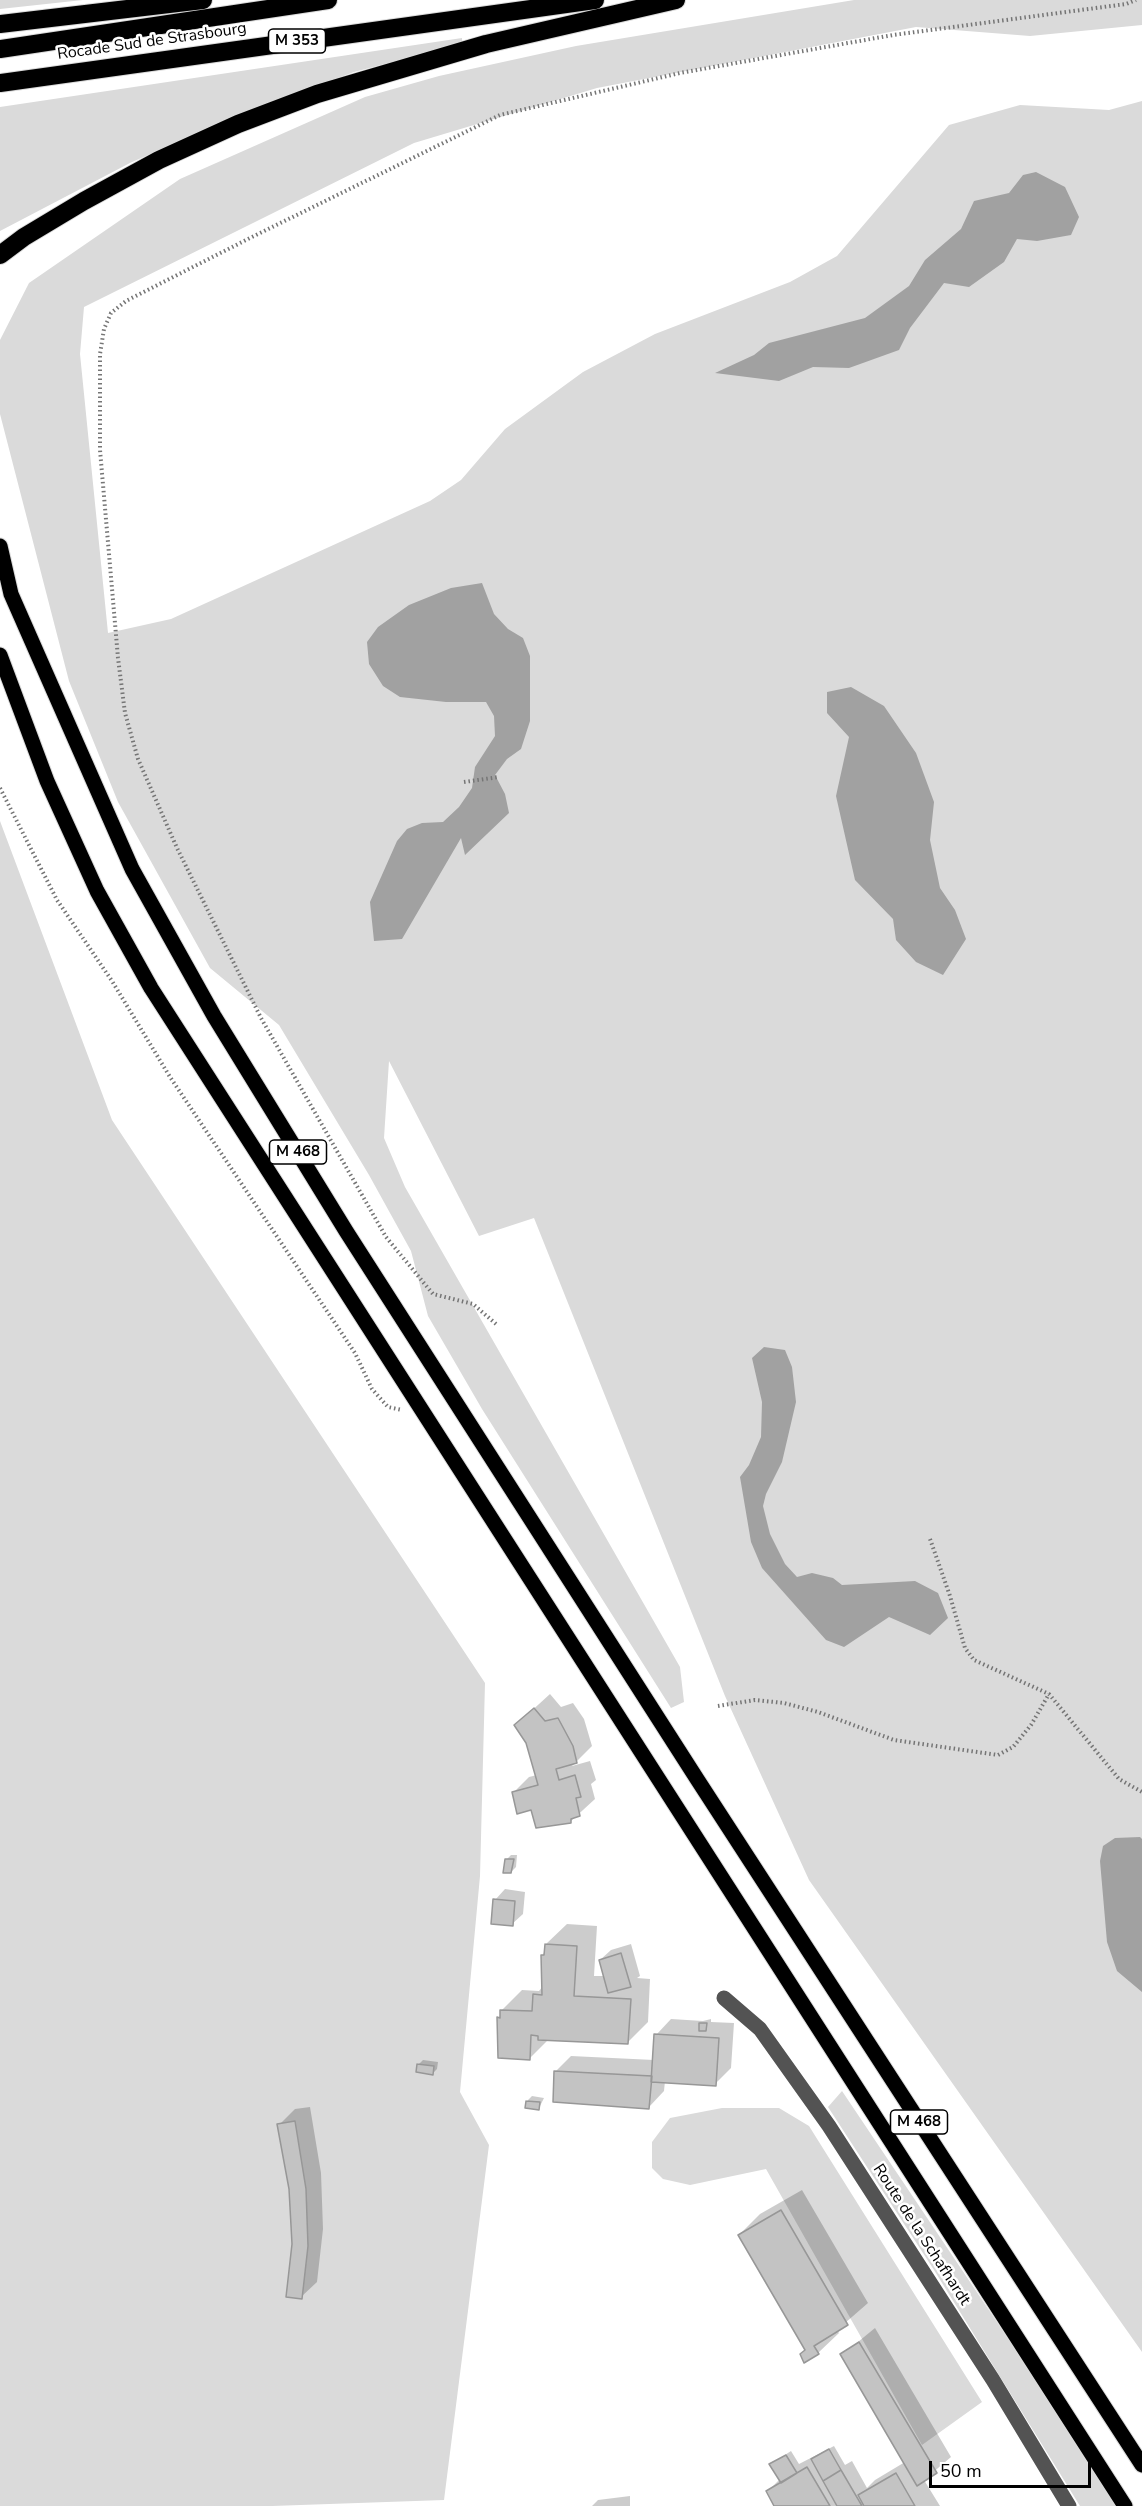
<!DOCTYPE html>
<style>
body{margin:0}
#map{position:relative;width:1142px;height:2506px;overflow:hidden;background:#fff;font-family:"Nunito Sans",sans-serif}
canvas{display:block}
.scale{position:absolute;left:929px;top:2461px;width:162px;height:27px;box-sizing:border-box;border:3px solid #000;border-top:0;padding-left:8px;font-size:18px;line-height:21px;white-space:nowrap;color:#000;-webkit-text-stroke:4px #fff;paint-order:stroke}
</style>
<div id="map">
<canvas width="1142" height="2506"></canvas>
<div class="scale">50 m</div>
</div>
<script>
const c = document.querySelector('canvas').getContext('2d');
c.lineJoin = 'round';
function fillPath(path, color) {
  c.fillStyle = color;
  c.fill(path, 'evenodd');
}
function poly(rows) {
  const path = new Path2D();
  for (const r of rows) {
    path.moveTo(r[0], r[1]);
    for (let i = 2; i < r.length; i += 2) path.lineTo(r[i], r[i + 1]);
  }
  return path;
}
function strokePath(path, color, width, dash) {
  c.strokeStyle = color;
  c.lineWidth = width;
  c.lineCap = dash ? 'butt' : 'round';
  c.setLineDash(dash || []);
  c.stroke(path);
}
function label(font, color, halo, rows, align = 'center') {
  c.font = font + ' "Nunito Sans",sans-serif';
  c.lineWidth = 5;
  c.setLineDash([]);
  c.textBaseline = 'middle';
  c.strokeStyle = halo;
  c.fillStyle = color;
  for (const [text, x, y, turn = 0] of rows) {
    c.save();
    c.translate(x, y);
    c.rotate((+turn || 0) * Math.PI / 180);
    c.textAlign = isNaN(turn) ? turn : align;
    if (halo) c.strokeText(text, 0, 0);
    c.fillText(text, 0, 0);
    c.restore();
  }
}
fillPath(poly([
 [0,0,83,0,0,9],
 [854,0,1142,0,1142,25,1030,36,916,27,597,88,414,143,84,307,80,354,108,633,171,619,430,501,461,480,505,429,583,372,655,334,790,282,837,256,949,125,1020,105,1109,110,1142,101,1142,2352,809,1880,725,1696,534,1218,479,1236,389,1061,384,1138,405,1187,680,1667,684,1702,671,1708,482,1409,428,1316,411,1251,369,1175,279,1025,210,968,118,802,69,681,0,414,0,340,29,283,180,179,365,97,439,76,576,46],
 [462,38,462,44,354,72,222,122,130,163,0,231,0,107],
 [0,821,112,1120,485,1683,480,1876,460,2092,489,2145,444,2500,272,2506,0,2506],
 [842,2091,1011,2343,1116,2506,1080,2506,934,2270,828,2107],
 [722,2108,779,2108,809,2126,982,2402,922,2445,766,2169,690,2185,663,2179,652,2168,652,2142,670,2118]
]), '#dadada');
fillPath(poly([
 [1036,172,1065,187,1079,217,1071,235,1037,241,1017,239,1004,262,969,287,944,283,910,328,899,350,849,368,813,367,779,381,715,373,754,355,769,343,865,318,909,286,925,260,961,229,974,201,1009,193,1023,175],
 [482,583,494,614,508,629,523,638,530,656,530,721,521,749,507,759,495,775,505,794,509,813,465,855,461,838,402,939,374,941,370,902,397,841,407,829,422,823,443,822,459,807,472,788,475,767,495,736,494,716,486,702,446,702,400,697,383,686,369,664,367,642,378,627,409,605,451,588],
 [851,687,884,706,916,753,934,802,930,840,940,888,955,910,966,939,943,975,916,962,896,940,893,919,855,880,836,796,849,737,827,713,827,692],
 [764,1347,785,1350,792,1367,796,1402,782,1462,766,1494,763,1506,770,1534,785,1564,797,1577,812,1573,833,1578,842,1585,915,1581,938,1593,948,1618,930,1635,889,1617,844,1647,826,1640,762,1568,751,1542,740,1477,749,1465,761,1437,762,1402,752,1358],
 [1140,1837,1142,1839,1142,1992,1117,1971,1107,1942,1100,1861,1103,1846,1115,1838]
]), '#a1a1a1');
fillPath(poly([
 [550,1694,561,1707,573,1703,584,1719,592,1746,572,1766,590,1761,596,1780,591,1784,595,1799,571,1821,532,1809,513,1793,529,1777,537,1775,528,1742,516,1725],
 [511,1855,517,1855,516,1867,511,1872,506,1860],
 [505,1889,525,1892,523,1914,512,1924,495,1900],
 [567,1924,597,1926,594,1976,605,1976,600,1960,611,1950,631,1944,640,1976,637,1978,650,1979,648,2022,627,2043,549,2039,530,2058,499,2018,502,2010,522,1990,539,1991,543,1986,543,1956,546,1944],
 [671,2019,703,2021,711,2019,711,2022,734,2023,731,2068,715,2084,665,2081,664,2091,649,2107,555,2072,571,2056,654,2060,656,2035],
 [423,2060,438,2062,437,2069,432,2074,418,2065],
 [532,2096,544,2098,539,2108,527,2101],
 [310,2107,321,2173,323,2229,317,2282,301,2297,293,2244,291,2189,279,2125,295,2109],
 [802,2190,868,2303,837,2330,839,2333,818,2353,739,2235,760,2214],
 [875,2328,951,2457,924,2480,940,2506,776,2506,767,2492,780,2479,771,2464,791,2451,799,2464,834,2446,845,2465,852,2461,867,2488,875,2480,905,2462,842,2355],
 [630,2496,630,2506,592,2506,598,2500]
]), '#0003');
const building = poly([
 [534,1708,545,1721,558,1718,573,1746,577,1763,556,1769,559,1780,575,1775,581,1797,576,1798,580,1816,571,1819,571,1823,536,1828,531,1810,517,1814,512,1792,538,1785,526,1743,514,1725,534,1708],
 [505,1859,514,1859,511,1873,503,1873,505,1859],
 [493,1899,515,1901,513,1926,491,1924,493,1899],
 [545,1944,577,1946,574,1996,631,1999,628,2044,538,2040,538,2036,531,2035,530,2060,498,2058,497,2017,500,2018,500,2010,532,2011,533,1994,542,1995,541,1955,544,1955,545,1944],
 [621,1953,631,1987,608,1993,599,1960,621,1953],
 [699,2023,707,2023,706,2031,699,2031,699,2023],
 [654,2034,719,2038,716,2086,651,2082,654,2034],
 [417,2064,434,2066,433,2075,416,2072,417,2064],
 [554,2071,652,2076,649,2109,553,2102,554,2071],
 [526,2101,540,2102,539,2110,525,2108,526,2101],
 [295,2121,306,2189,308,2246,302,2299,286,2297,292,2244,289,2189,277,2124,295,2121],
 [781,2210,848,2325,814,2346,819,2354,804,2363,800,2354,805,2350,738,2235,781,2210],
 [859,2342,937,2473,917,2486,840,2354,859,2342],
 [829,2449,841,2470,823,2481,811,2459,829,2449],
 [786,2455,797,2473,781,2483,769,2464,786,2455],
 [807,2467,830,2506,774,2506,766,2491,807,2467],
 [841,2470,862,2506,837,2506,823,2481,841,2470],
 [896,2473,915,2506,864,2506,858,2495,896,2473]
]);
fillPath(building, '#c3c3c3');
strokePath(building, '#979797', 1.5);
const major = poly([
 [0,546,11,594,132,869,214,1016,346,1231,697,1779,1142,2465],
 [0,655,47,781,97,891,151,988,1125,2506]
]);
const highway = poly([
 [0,24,203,0],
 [0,49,328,0],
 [0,83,595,0],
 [0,255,24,237,84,201,159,160,238,124,317,94,486,44,676,0]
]);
strokePath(major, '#dbdbdb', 17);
strokePath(highway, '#dbdbdb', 20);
strokePath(poly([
 [464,782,499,777],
 [0,788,57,900,112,981,170,1077,355,1353,372,1389,388,1407,402,1410],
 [496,1324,473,1304,433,1294,386,1237,261,1018,177,848,138,759,125,713,118,658,100,450,100,354,104,329,111,313,126,301,252,237,500,115,680,73,893,35,1126,4,1136,0],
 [930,1539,950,1596,965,1648,974,1660,1049,1694,1119,1779,1142,1792],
 [718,1706,755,1700,784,1703,818,1712,894,1740,998,1755,1013,1747,1031,1725,1049,1694]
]), '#757575', 4, [1.5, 3]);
strokePath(poly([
 [724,1998,760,2029,829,2126,993,2380,1069,2506]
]), '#535353', 15);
strokePath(major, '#000', 15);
strokePath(highway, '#000', 18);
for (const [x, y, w] of [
 [297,41,57],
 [298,1152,57],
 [919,2122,57]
]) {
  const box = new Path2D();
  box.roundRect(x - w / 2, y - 12, w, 24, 4.5);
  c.fillStyle = '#fff';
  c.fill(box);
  strokePath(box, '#000', 1.5);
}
label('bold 15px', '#000', null, [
 ["M 353",297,41],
 ["M 468",298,1152],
 ["M 468",919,2122]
]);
label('16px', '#000', '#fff', [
 ["Rocade Sud de Strasbourg",152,42,-8],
 ["Route de la Schafhardt",921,2235,57]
]);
</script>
